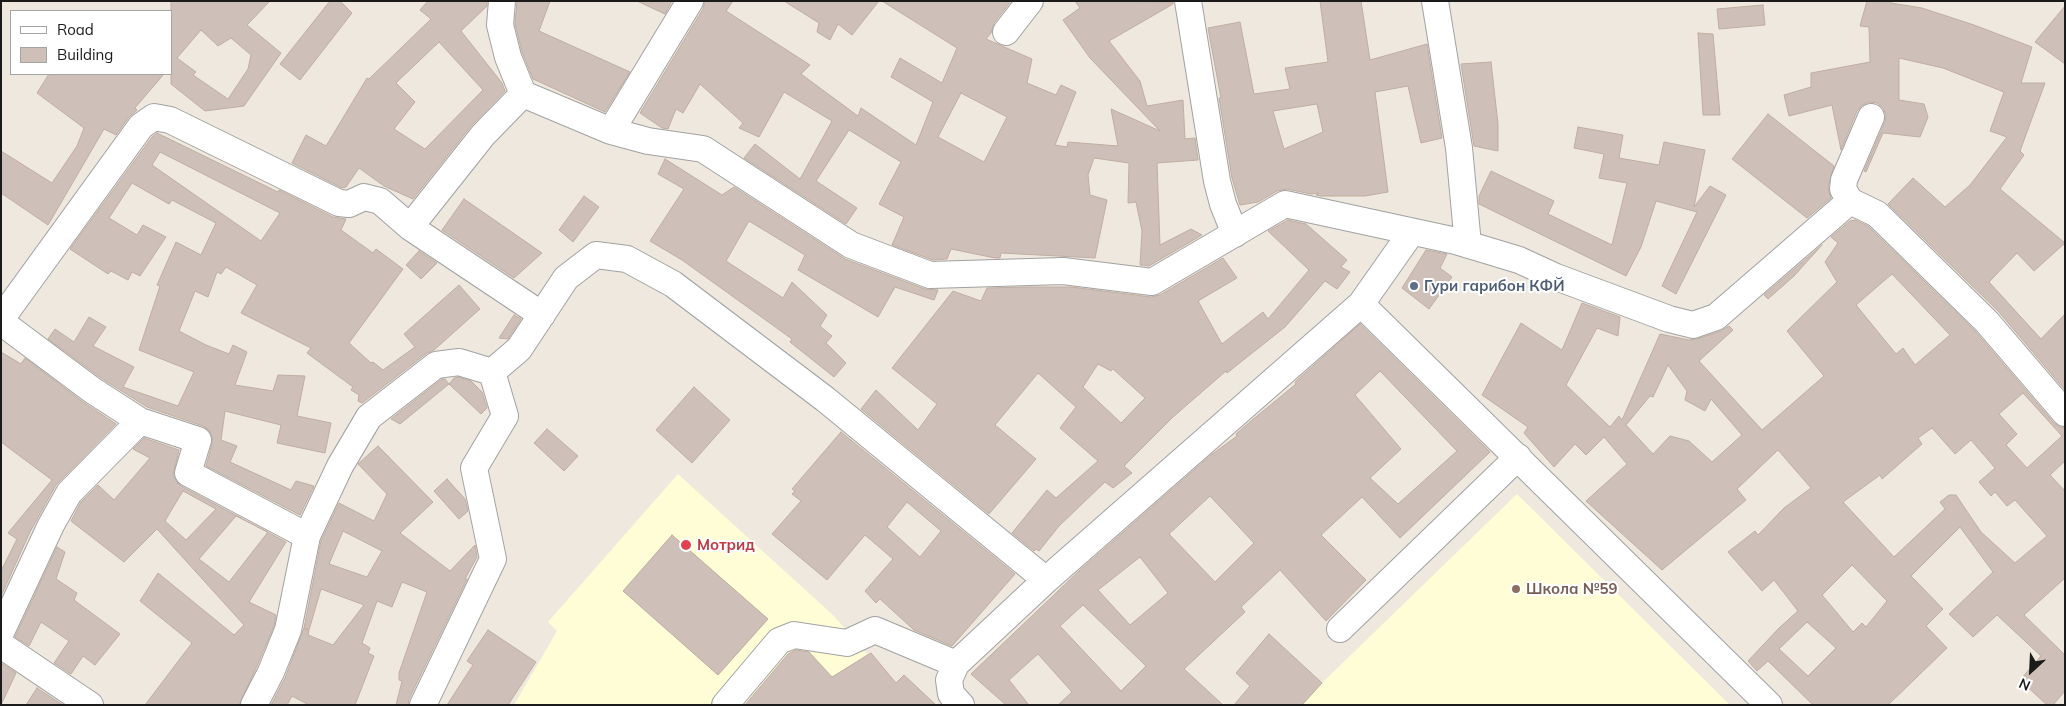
<!DOCTYPE html>
<meta charset="utf-8">
<style>
body{margin:0}
#map{position:relative;width:2066px;height:706px;overflow:hidden;background:#eee8df;font-family:Mulish,sans-serif}
canvas{display:block}
.frame{position:absolute;inset:0;border:2px solid #1b1b1b;pointer-events:none}
.legend{position:absolute;left:10px;top:10px;width:162px;height:65px;box-sizing:border-box;background:#fff;border:1px solid #a4a4a4;margin:0;padding:6px 9px;list-style:none;font-size:15px;color:#1b1b1b}
.legend li{display:flex;align-items:center;gap:10px;height:25px}
.legend b{width:25px;border:1px solid #a4a4a4}
.north{position:absolute;left:2006px;top:646px;width:50px;height:50px;-webkit-text-stroke:4px #fff;paint-order:stroke;rotate:205deg;font-size:14px;font-weight:700;line-height:20px;text-align:center;color:#1b1b1b}
.north::after{content:'';display:block;margin:auto;width:18px;height:22px;background:#1b1b1b;clip-path:polygon(50% 0,100% 100%,50% 72%,0 100%)}
</style>
<div id="map">
<canvas width="2066" height="706"></canvas>
<div class="frame"></div>
<ul class="legend">
<li><b style="height:6px;background:#fff"></b>Road</li>
<li><b style="height:14px;background:#cec0b8"></b>Building</li>
</ul>
<div class="north">N</div>
</div>
<script>
const c = document.querySelector('canvas').getContext('2d');
c.lineJoin = 'round';
function fillPath(path, color) {
  c.fillStyle = color;
  c.fill(path, 'evenodd');
}
function poly(rows) {
  const path = new Path2D();
  for (const r of rows) {
    path.moveTo(r[0], r[1]);
    for (let i = 2; i < r.length; i += 2) path.lineTo(r[i], r[i + 1]);
  }
  return path;
}
function strokePath(path, color, width, dash) {
  c.strokeStyle = color;
  c.lineWidth = width;
  c.lineCap = dash ? 'butt' : 'round';
  c.setLineDash(dash || []);
  c.stroke(path);
}
function label(font, color, halo, rows, align = 'center') {
  c.font = font + ' Mulish,sans-serif';
  c.lineWidth = 4;
  c.setLineDash([]);
  c.textBaseline = 'middle';
  c.strokeStyle = halo;
  c.fillStyle = color;
  for (const [text, x, y, turn = 0] of rows) {
    c.save();
    c.translate(x, y);
    c.rotate((+turn || 0) * Math.PI / 180);
    c.textAlign = isNaN(turn) ? turn : align;
    if (halo) c.strokeText(text, 0, 0);
    c.fillText(text, 0, 0);
    c.restore();
  }
}
fillPath(poly([
 [678,474,834,616,867,654,817,688,773,705,514,705,557,631,548,622],
 [1517,494,1730,705,1302,705,1322,683]
]), '#fffdd6');
const building = poly([
 [171,1,270,1,247,25,281,53,244,106,205,111,171,84,171,1],
 [201,30,218,46,231,38,251,55,248,69,228,99,193,75,196,72,177,58,201,30],
 [330,1,340,1,352,13,300,80,280,64,330,1],
 [428,1,487,1,487,6,461,31,502,83,505,91,471,126,413,199,384,186,359,168,346,187,342,188,292,163,306,135,326,146,367,78,369,79,431,19,420,10,428,1],
 [439,42,483,90,425,149,394,129,415,102,396,83,439,42],
 [517,1,550,1,539,31,630,72,605,112,533,79,522,52,515,24,517,1],
 [637,1,672,1,665,14,637,1],
 [705,1,733,1,726,11,810,65,801,74,858,116,861,108,916,145,933,102,891,77,900,58,942,83,957,48,882,1,1011,1,994,23,991,33,986,39,1032,59,1027,83,1056,95,1061,85,1076,92,1055,145,1067,147,1068,142,1118,146,1111,109,1160,131,1090,58,1063,20,1080,8,1075,1,1173,2,1173,4,1109,41,1140,81,1147,106,1183,100,1185,139,1195,138,1198,160,1157,163,1160,245,1191,229,1202,235,1149,266,1140,265,1142,231,1136,202,1128,203,1129,163,1094,158,1088,175,1090,195,1107,200,1095,258,1001,253,1000,258,995,258,951,249,947,259,933,260,892,245,904,217,879,204,901,162,849,130,816,181,857,208,846,224,744,158,755,144,800,179,832,121,784,92,759,137,739,128,743,123,700,84,683,113,676,109,668,129,662,128,640,113,703,9,705,1],
 [961,93,1007,117,984,162,938,137,961,93],
 [784,1,879,1,852,35,838,24,830,40,817,32,819,23,784,1],
 [1320,1,1361,1,1370,60,1427,44,1442,138,1421,143,1408,86,1375,92,1388,192,1365,196,1321,196,1316,195,1319,193,1311,194,1287,189,1277,191,1258,202,1240,205,1232,178,1219,98,1221,98,1208,28,1240,22,1254,94,1290,89,1285,68,1328,62,1320,1],
 [1317,104,1323,132,1284,149,1273,111,1317,104],
 [1867,1,1891,1,1891,3,1922,8,1974,25,2032,47,2021,83,2045,83,2020,151,2024,155,2000,189,2065,243,2034,271,2017,253,1989,282,2041,339,2065,314,2065,390,1998,311,1888,204,1913,178,1945,207,1970,185,2007,137,1990,131,2004,92,1943,68,1899,58,1899,100,1924,104,1928,117,1920,137,1883,133,1866,172,1864,171,1885,122,1886,115,1883,108,1877,103,1869,102,1862,105,1857,111,1841,150,1832,105,1789,116,1784,95,1811,87,1811,73,1870,62,1869,27,1860,26,1867,1],
 [1763,5,1765,25,1719,29,1717,9,1763,5],
 [2065,6,2065,64,2035,42,2065,6],
 [1698,33,1713,34,1720,115,1703,115,1698,33],
 [1491,62,1498,124,1498,151,1474,146,1461,64,1491,62],
 [49,74,164,74,135,108,137,110,129,117,116,135,104,129,48,225,1,193,1,151,52,183,77,146,84,128,37,93,49,74],
 [1768,114,1834,166,1828,187,1831,198,1807,218,1732,159,1768,114],
 [1578,127,1623,135,1619,158,1659,165,1664,142,1705,150,1694,207,1710,186,1726,195,1676,294,1662,286,1697,212,1656,201,1641,247,1626,276,1479,204,1479,196,1491,171,1554,201,1548,214,1612,245,1627,183,1599,178,1604,154,1574,148,1578,127],
 [157,133,278,192,279,190,333,217,346,219,341,230,373,253,376,249,403,269,349,343,371,363,373,362,383,370,415,347,404,334,459,285,480,309,434,350,427,353,362,403,358,401,359,395,351,390,353,387,307,353,311,348,241,313,257,285,226,267,221,274,217,272,208,297,195,291,179,331,206,345,229,354,233,345,247,352,235,385,273,391,278,375,305,376,297,416,331,423,325,453,277,443,281,425,225,411,221,440,237,446,230,462,291,490,296,481,314,486,300,515,206,466,212,444,212,436,209,430,203,426,147,407,101,378,48,339,55,329,74,342,89,317,106,327,93,346,134,367,123,387,178,406,194,372,139,350,160,286,157,285,176,242,201,255,216,223,172,200,169,204,132,183,109,218,137,235,143,225,166,237,140,276,132,272,128,280,111,271,108,274,70,249,152,137,157,133],
 [160,152,280,213,261,241,152,165,160,152],
 [665,159,722,195,734,187,845,259,925,289,938,290,934,300,895,287,878,317,798,270,805,255,749,221,726,261,783,298,792,282,827,315,820,326,832,336,826,343,846,363,834,377,790,342,792,339,682,260,650,241,684,189,658,174,665,159],
 [584,196,599,207,573,242,559,230,584,196],
 [464,199,542,253,514,278,442,230,464,199],
 [1288,220,1306,224,1347,260,1341,267,1350,272,1337,289,1325,281,1285,327,1227,373,1226,371,1173,417,1124,466,1132,473,1113,488,1105,482,1059,526,1039,551,1036,549,1034,551,1012,533,1047,490,1056,498,1098,461,1060,428,1076,407,1038,373,995,425,1036,459,989,514,861,409,876,390,918,430,937,404,892,368,953,291,981,301,987,288,1025,287,1071,287,1151,297,1160,295,1223,258,1237,278,1198,301,1222,344,1263,312,1268,319,1309,270,1268,231,1288,220],
 [1098,364,1111,371,1113,369,1145,398,1121,423,1083,387,1098,364],
 [1855,220,1868,226,1976,332,2054,423,2060,427,2065,428,2065,461,2050,475,2065,491,2065,578,2024,615,2065,655,2065,691,2053,705,2047,705,2020,680,2041,656,1997,615,1973,637,1949,614,1993,572,1960,527,1911,576,1943,609,1926,626,1947,648,1888,705,1813,705,1768,661,1757,671,1748,661,1779,628,1798,611,1774,580,1762,591,1728,552,1755,531,1758,535,1784,508,1811,488,1778,450,1737,489,1746,500,1662,570,1586,501,1627,464,1604,437,1586,455,1575,444,1554,467,1524,433,1528,427,1482,395,1521,323,1562,350,1582,303,1620,317,1618,336,1597,328,1566,385,1610,427,1619,416,1622,420,1660,334,1689,340,1697,339,1721,331,1729,326,1733,330,1699,361,1762,430,1824,376,1787,331,1837,282,1825,262,1838,243,1831,237,1850,221,1855,220],
 [1892,274,1950,335,1915,365,1903,348,1896,354,1856,305,1892,274],
 [1668,365,1687,391,1685,400,1705,411,1711,399,1742,435,1712,462,1689,441,1670,436,1653,454,1626,425,1650,396,1653,397,1668,365],
 [2023,393,2062,436,2027,468,2006,445,2017,434,1999,414,2023,393],
 [1932,428,1955,454,1971,440,1995,468,1979,482,1991,496,1995,492,2007,506,2015,500,2047,536,2015,563,1981,532,1956,495,1949,495,1940,502,1945,509,1894,557,1843,502,1880,475,1882,479,1922,444,1918,438,1932,428],
 [1852,565,1887,601,1866,627,1862,623,1853,632,1822,595,1852,565],
 [1807,622,1836,648,1808,676,1779,649,1807,622],
 [1822,245,1794,276,1768,299,1764,295,1822,245],
 [1426,250,1447,254,1440,268,1452,277,1429,309,1402,288,1426,250],
 [419,251,437,263,421,279,406,265,419,251],
 [514,315,521,319,508,339,499,338,514,315],
 [1360,324,1490,452,1400,538,1362,497,1321,535,1366,580,1326,621,1280,570,1241,607,1245,612,1184,669,1223,705,1058,705,1072,692,1038,654,1009,680,1029,705,1006,705,971,674,1079,571,1211,455,1237,436,1236,434,1251,421,1296,384,1295,382,1360,324],
 [1380,371,1457,451,1398,504,1370,478,1401,449,1355,395,1380,371],
 [1210,496,1254,543,1215,582,1169,534,1210,496],
 [1140,557,1168,593,1130,625,1098,590,1140,557],
 [1083,605,1146,666,1121,691,1060,626,1083,605],
 [1,352,21,364,25,358,83,402,116,424,56,485,30,532,1,596,1,571,17,539,8,533,52,480,1,442,1,352],
 [458,377,471,381,482,392,487,408,481,414,449,384,454,378,458,377],
 [442,379,445,379,449,384,400,424,391,419,442,379],
 [694,387,730,420,692,463,656,430,694,387],
 [547,429,578,456,564,471,534,443,547,429],
 [841,432,1015,574,952,646,914,630,880,599,876,603,865,591,893,559,865,535,827,580,772,534,801,501,792,494,795,491,792,489,841,432],
 [907,502,941,531,920,557,887,527,907,502],
 [144,438,179,450,173,475,176,481,181,486,286,542,249,602,276,615,274,626,257,666,239,705,145,705,192,643,140,601,158,573,234,635,244,625,157,529,124,562,71,521,81,502,98,485,114,500,150,458,133,449,144,438],
 [183,491,216,509,186,540,165,521,183,491],
 [236,516,268,532,229,582,199,559,236,516],
 [378,446,433,502,400,533,450,571,475,545,477,557,465,579,467,579,409,699,408,705,396,705,402,681,399,680,399,673,427,592,402,582,392,607,377,601,362,643,370,648,368,653,374,656,355,705,309,705,292,696,287,705,271,705,285,678,304,628,309,631,308,635,333,645,364,605,321,589,309,630,304,628,321,541,339,503,374,521,387,494,358,464,378,446],
 [343,531,382,551,367,577,329,564,343,531],
 [447,479,465,499,468,511,459,519,434,491,447,479],
 [672,535,768,619,718,675,623,591,672,535],
 [57,547,65,552,56,579,77,593,74,600,120,634,95,665,83,656,71,674,54,663,69,641,41,622,29,646,15,637,57,547],
 [488,630,536,662,508,705,447,705,473,665,467,661,488,630],
 [1269,634,1322,683,1302,705,1234,705,1250,686,1236,673,1269,634],
 [796,650,809,652,832,677,871,653,896,683,904,675,936,705,745,705,788,654,796,650],
 [1,663,16,673,1,705,1,663],
 [37,688,63,705,26,705,37,688]
]);
fillPath(building, '#cec0b8');
strokePath(building, '#c0ada0', 1);
const minor = poly([
 [502,1,500,25,508,57,523,94,611,131,648,141,703,149,851,245,930,275,1063,271,1152,282,1285,204,1456,241,1519,260,1556,277,1669,319,1693,325,1716,317,1850,201,1877,214,1987,322,2065,413],
 [1188,1,1217,181,1223,204,1235,234],
 [1435,1,1459,148,1468,245],
 [1006,32,1030,1],
 [611,131,690,1],
 [1850,201,1843,189,1844,180,1871,117],
 [410,227,483,135,523,94],
 [1361,304,1769,705],
 [1,319,141,126,154,117,170,120,339,203,349,204,364,197,380,201,410,227,542,315],
 [1,322,92,390,140,421,198,440,188,473,307,536],
 [1340,629,1518,457],
 [1,632,51,525,69,493,140,421],
 [1,645,90,705],
 [254,705,271,672,288,630,307,536,340,466,369,417,436,365,459,362,492,372,519,349,566,278,596,255,627,259,673,284,825,399,1046,580],
 [423,705,493,559,474,468,505,416,492,372],
 [725,705,779,641,794,635,847,643,875,630,956,664],
 [961,705,951,694,949,680,956,664,1046,580,1361,304,1411,233]
]);
strokePath(minor, '#a2a2a2', 28);
strokePath(minor, '#fff', 26);
for (const [x, y, r, color] of [
 [1414,286,5,"#5c6f8a"],
 [686,545,6,"#e0444e"],
 [1516,589,5,"#8d6e63"]
]) {
  const dot = new Path2D();
  dot.arc(x, y, r, 0, 2 * Math.PI);
  c.fillStyle = color;
  c.fill(dot);
  strokePath(dot, '#fff', 2);
}
label('bold 15px', '#4e5e75', '#fff', [
 ["Гури гарибон КФЙ",1424,286]
], 'left');
label('bold 15px', '#be3a42', '#fff', [
 ["Мотрид",697,545]
], 'left');
label('bold 15px', '#785e54', '#fff', [
 ["Школа №59",1526,589]
], 'left');
</script>
